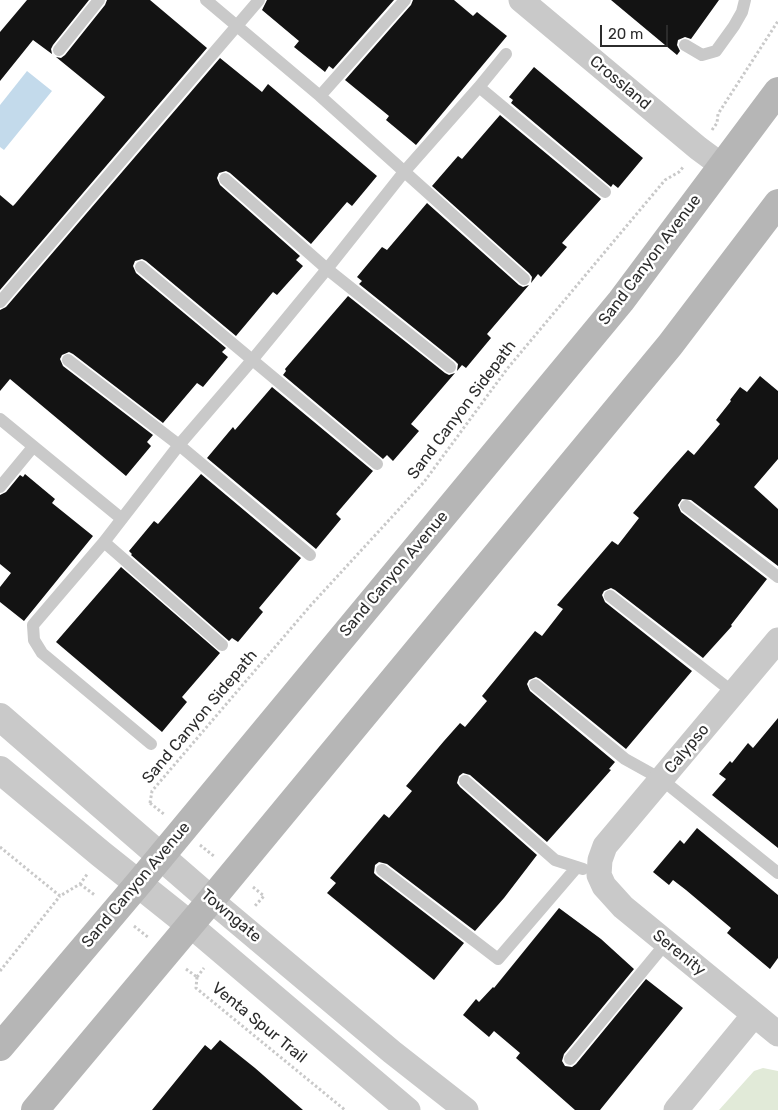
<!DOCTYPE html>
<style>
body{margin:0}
#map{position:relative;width:778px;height:1110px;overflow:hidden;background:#fff;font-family:Rubik,sans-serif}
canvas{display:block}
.scale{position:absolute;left:600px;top:25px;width:68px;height:22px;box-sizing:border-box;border:2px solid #2c2c2c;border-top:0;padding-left:6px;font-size:15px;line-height:18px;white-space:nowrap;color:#2c2c2c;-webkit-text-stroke:4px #fff;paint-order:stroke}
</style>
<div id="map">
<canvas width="778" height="1110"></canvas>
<div class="scale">20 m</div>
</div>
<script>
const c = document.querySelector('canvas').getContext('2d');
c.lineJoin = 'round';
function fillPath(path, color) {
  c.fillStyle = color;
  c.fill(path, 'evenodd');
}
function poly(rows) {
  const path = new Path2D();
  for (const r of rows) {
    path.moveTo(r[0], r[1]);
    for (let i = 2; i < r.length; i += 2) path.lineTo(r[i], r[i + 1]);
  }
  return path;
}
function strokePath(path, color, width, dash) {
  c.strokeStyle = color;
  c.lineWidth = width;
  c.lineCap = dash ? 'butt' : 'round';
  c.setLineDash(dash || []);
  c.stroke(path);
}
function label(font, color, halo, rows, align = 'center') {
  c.font = font + ' Rubik,sans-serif';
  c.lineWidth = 5;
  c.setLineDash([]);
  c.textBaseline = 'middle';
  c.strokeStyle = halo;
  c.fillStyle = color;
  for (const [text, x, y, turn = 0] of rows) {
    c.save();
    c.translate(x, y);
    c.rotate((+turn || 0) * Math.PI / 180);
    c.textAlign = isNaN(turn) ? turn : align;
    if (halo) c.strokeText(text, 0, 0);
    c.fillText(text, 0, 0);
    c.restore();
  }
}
fillPath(poly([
 [763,1068,778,1071,778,1110,719,1110,754,1071]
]), '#e1ead8');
fillPath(poly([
 [27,71,52,91,4,150,0,147,0,105]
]), '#c3daeb');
fillPath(poly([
 [27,0,89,0,53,45,51,49,52,54,33,40,0,81,0,32],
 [107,0,150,0,207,48,0,290,0,195,13,206,15,204,105,97,56,57,61,58,65,55,105,5],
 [267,0,394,0,333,69,329,66,325,72,294,47,299,41,262,10],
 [413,0,454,0,473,16,477,12,507,36,416,145,386,120,389,116,345,80,411,5],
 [611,0,719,0,691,39,685,37,678,40,677,45,680,51,677,55],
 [220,58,262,92,268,84,377,176,352,206,347,202,311,244,230,173,226,171,219,173,217,178,220,185,300,256,296,260,303,266,277,295,273,292,236,336,146,261,142,259,135,261,133,266,136,273,226,348,222,352,228,357,203,387,197,383,163,423,73,354,69,352,62,355,60,359,63,366,153,435,147,442,151,446,126,476,10,379,0,391,0,310,6,307],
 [534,67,643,158,618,188,613,184,611,187,511,103,513,100,509,97],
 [500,115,601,199,562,243,567,247,541,277,538,274,531,283,532,277,529,273,432,186,458,156,462,159],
 [427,203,519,285,523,287,529,285,487,334,491,338,466,368,462,365,457,371,458,364,455,361,359,284,362,281,357,277,382,247,387,250],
 [348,296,445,373,449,375,455,373,411,424,419,431,393,461,387,455,383,459,283,375,286,371,285,369],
 [760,376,778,391,778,459,754,487,778,509,778,566,691,500,682,499,678,505,681,512,767,579,731,625,732,626,703,658,615,590,611,588,604,591,602,595,605,602,692,671,626,749,540,679,536,677,529,680,527,684,530,691,615,762,609,769,611,770,547,842,470,775,463,773,459,776,457,783,460,787,537,855,504,898,475,931,387,864,379,862,375,865,374,873,377,876,464,943,434,980,327,893,336,883,330,878,384,814,389,818,412,791,406,786,444,741,460,723,465,727,487,701,482,696,535,631,542,636,563,609,557,605,612,541,618,545,639,518,633,513,671,469,688,450,694,455,720,424,716,420,731,401,730,400,740,387,747,392],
 [272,387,373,471,336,514,341,519,316,549,207,458,233,427,235,430],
 [25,474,55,499,52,503,93,536,24,621,0,602,0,587,11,573,0,564,0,495,6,492,20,475,23,477],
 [201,474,301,558,259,608,263,612,238,642,232,638,229,641,131,555,132,554,129,551,154,521,158,524],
 [121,567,220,653,182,697,187,702,162,732,56,642],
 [778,718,778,848,712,795,726,779,719,774,730,761,732,763,748,743,753,748],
 [697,828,778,895,778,958,770,969,727,933,731,928,686,890,673,880,669,885,653,872,680,840,684,844],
 [559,908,601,939,634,969,564,1054,562,1061,565,1066,572,1067,576,1064,646,979,683,1008,600,1110,575,1110,516,1058,520,1053,494,1031,489,1037,463,1015,476,999,479,1002,493,987,494,988],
 [220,1040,255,1068,303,1110,152,1110,205,1045,211,1050]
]), '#131313');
strokePath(poly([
 [712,130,717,123,718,114,778,21],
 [150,803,152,791,311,605,424,482,507,369,665,180,679,172,684,166],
 [150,803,165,815],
 [200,845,215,857],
 [0,847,60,896,80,884,88,873],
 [80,884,96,896],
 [253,887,264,896,254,907],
 [134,926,149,938],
 [186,969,197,977],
 [0,971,60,896],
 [197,977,204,968],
 [197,977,196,988,345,1110]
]), '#c9c9c9', 3, [2.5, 2.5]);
strokePath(poly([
 [206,0,320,96,524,279],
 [685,45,702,55,716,51,734,26,742,12,745,0],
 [59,50,99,0],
 [479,87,605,192],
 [320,96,405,0],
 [225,179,327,269,450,367],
 [141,267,377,464],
 [0,302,259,0],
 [68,360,179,445,310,555],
 [0,419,122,519],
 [0,487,33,447],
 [686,506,778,577],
 [104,542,222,645],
 [610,596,734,693],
 [535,685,625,759,661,779,778,873],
 [151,744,42,653,34,640,33,625,104,542,179,445,253,359,327,269,404,172,479,87,506,54],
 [465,781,555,860,583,869],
 [382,870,498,959,577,867],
 [570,1059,666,943]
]), '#c9c9c9', 12);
strokePath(poly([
 [521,0,698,148,721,165],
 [778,640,605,846,600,860,599,875,604,886,623,907,778,1034],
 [211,900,392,1052,466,1110],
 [190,925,408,1110],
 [676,1110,754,1015]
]), '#c9c9c9', 25);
strokePath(poly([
 [0,717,211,900],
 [0,770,101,854,190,925]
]), '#c9c9c9', 28);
strokePath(poly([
 [0,1047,138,884,621,301,778,91],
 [35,1110,211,900,670,345,778,203]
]), '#b6b6b6', 28);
label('16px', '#2c2c2c', '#fff', [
 ["Crossland",620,83,40],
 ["Sand Canyon Avenue",650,260,-53],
 ["Sand Canyon Sidepath",462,410,-53],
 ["Sand Canyon Avenue",394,574,-50],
 ["Sand Canyon Sidepath",200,717,-50],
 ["Calypso",687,749,-50],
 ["Sand Canyon Avenue",136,885,-50],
 ["Towngate",231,916,40],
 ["Serenity",679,953,39],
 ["Venta Spur Trail",259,1023,39]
]);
</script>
